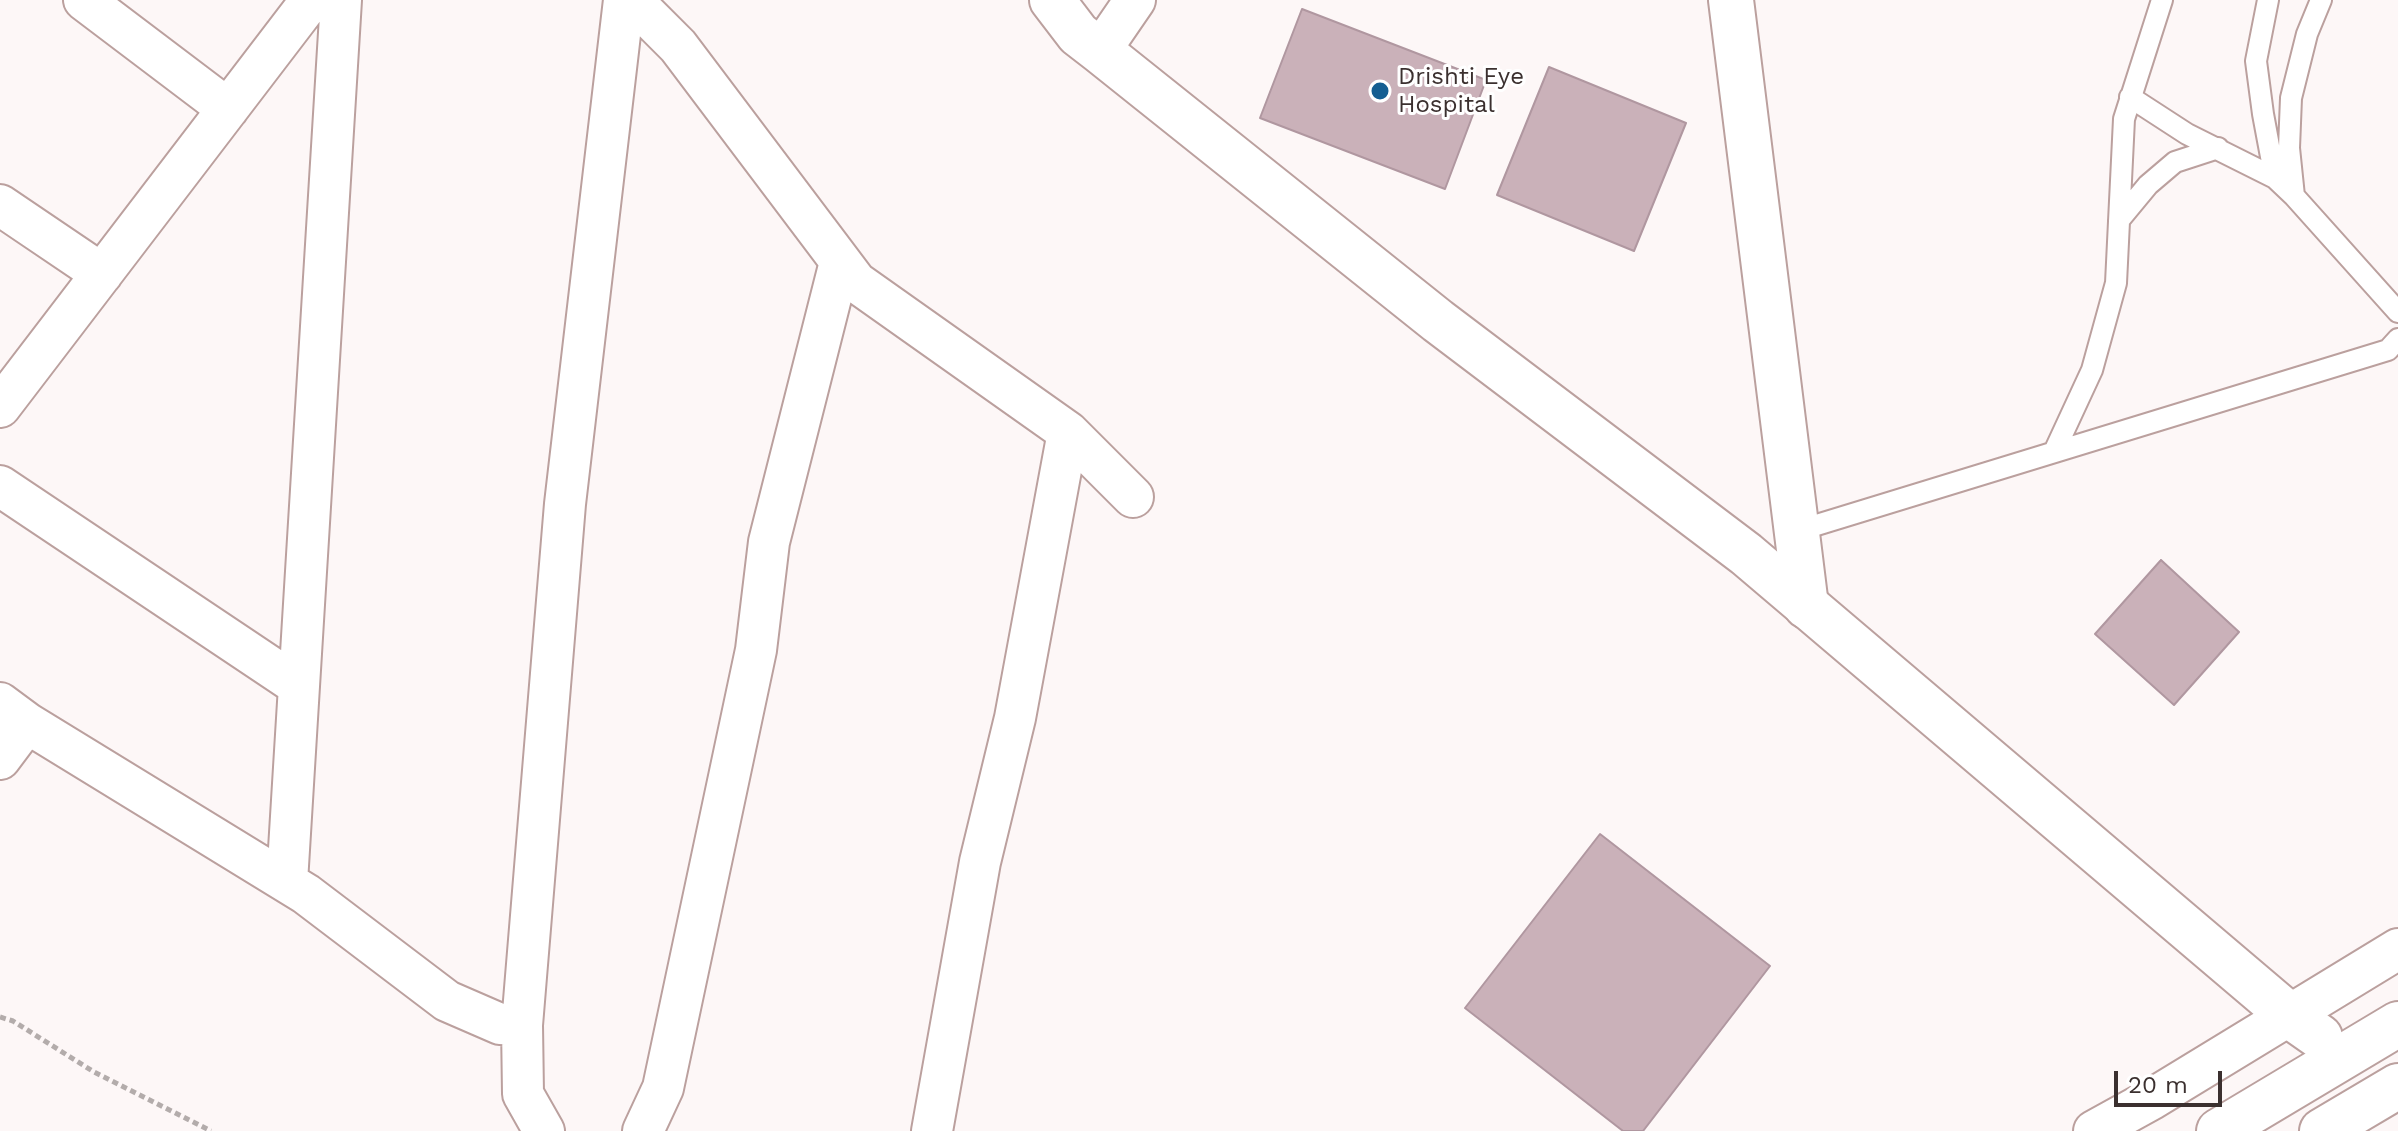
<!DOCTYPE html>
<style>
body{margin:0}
#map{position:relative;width:2398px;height:1131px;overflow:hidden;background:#fdf7f7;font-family:"Work Sans",sans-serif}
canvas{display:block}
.scale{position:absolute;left:2114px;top:1071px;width:108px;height:36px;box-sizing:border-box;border:4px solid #3b302f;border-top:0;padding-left:10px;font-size:24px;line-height:28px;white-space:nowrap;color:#3b302f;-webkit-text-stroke:6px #fff;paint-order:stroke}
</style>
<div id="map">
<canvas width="2398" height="1131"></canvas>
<div class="scale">20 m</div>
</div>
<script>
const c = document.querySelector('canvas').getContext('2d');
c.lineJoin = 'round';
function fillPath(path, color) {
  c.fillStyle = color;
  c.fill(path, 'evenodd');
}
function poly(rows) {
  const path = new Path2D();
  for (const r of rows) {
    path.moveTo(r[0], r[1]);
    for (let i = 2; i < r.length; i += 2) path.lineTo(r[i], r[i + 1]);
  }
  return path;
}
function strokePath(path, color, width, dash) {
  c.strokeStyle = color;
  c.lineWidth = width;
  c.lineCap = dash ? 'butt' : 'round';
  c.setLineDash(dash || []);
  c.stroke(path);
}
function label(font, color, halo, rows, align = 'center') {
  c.font = font + ' "Work Sans",sans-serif';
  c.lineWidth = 6;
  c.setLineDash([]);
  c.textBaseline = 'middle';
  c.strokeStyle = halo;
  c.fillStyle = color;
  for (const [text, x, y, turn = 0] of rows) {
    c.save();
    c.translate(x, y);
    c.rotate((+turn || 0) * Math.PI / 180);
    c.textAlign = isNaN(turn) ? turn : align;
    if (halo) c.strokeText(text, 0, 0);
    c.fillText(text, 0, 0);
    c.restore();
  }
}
const building = poly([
 [1302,9,1486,80,1445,189,1260,118,1302,9],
 [1549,67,1686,123,1634,251,1497,195,1549,67],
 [2161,560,2239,632,2174,705,2095,634,2161,560],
 [1600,834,1770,966,1643,1131,1623,1131,1465,1008,1600,834]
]);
fillPath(building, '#cab1b9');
strokePath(building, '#b097a0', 2);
const service = poly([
 [2268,0,2256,61,2263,114,2275,178,2294,196],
 [2321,0,2307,34,2291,98,2289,148,2294,196,2398,312],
 [2130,97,2187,134,2275,178],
 [2119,220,2148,185,2175,162,2218,148],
 [2054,452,2092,370,2116,283,2124,119,2162,0],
 [1797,531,2388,350,2398,339]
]);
const minor = poly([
 [84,0,228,109],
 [632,0,678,46,856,282,1068,432,1133,497],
 [1100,51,1135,0],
 [0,205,102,274],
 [0,407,311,0],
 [0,486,299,686],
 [0,703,27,723,0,759],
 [27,723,306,894,447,1001,500,1024,522,1025],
 [287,882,341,0],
 [544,1131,523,1094,522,1025,565,504,624,0],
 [643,1131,663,1088,756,650,769,542,840,262],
 [932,1131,980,862,1015,718,1068,432],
 [2094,1131,2152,1099,2398,949]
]);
const tertiary = poly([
 [1731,0,1806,606]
]);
const secondary = poly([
 [1052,0,1078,34,1100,51,1438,321,1746,554,2290,1016,2320,1037]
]);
const primary = poly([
 [2219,1131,2398,1024],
 [2322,1131,2398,1086]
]);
strokePath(service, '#bba09e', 24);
strokePath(minor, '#bba09e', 44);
strokePath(tertiary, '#bba09e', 48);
strokePath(secondary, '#bba09e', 48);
strokePath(primary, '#bba09e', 48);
strokePath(poly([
 [0,1017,13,1021,94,1072,211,1131]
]), '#b3acab', 5, [6, 4]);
strokePath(service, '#fff', 20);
strokePath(minor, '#fff', 40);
strokePath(tertiary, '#fff', 44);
strokePath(secondary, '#fff', 44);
strokePath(primary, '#fff', 44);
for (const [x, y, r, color] of [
 [1380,91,10,"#145d91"]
]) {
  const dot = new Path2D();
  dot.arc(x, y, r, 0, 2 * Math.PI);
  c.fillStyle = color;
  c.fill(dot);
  strokePath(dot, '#fff', 3);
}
label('24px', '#3b302f', '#fff', [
 ["Drishti Eye",1398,77],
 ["Hospital",1398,105]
], 'left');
</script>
